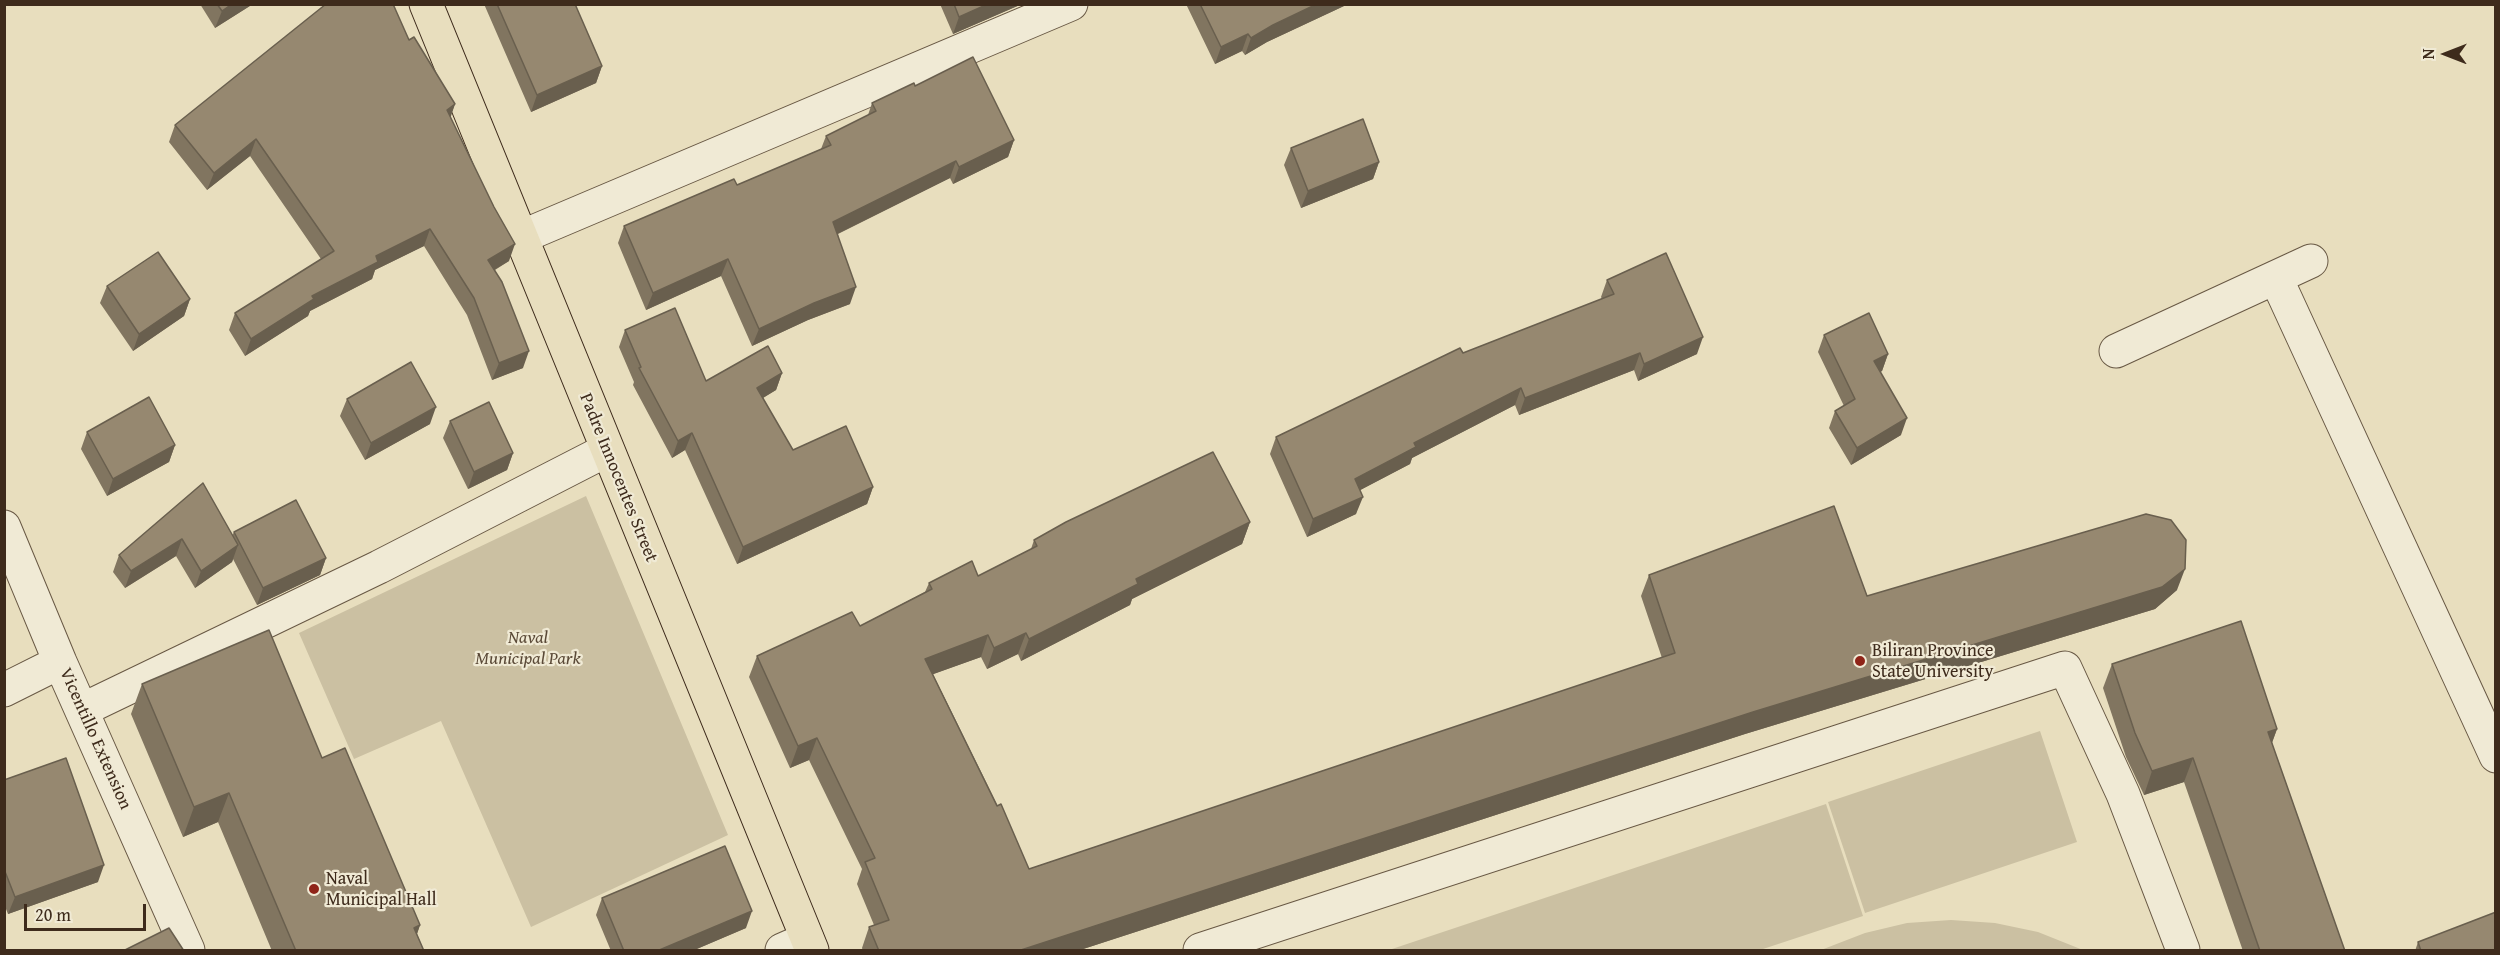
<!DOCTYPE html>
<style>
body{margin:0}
#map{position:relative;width:2500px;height:955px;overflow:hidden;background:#e8debe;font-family:"Gentium Book Plus",serif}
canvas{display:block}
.frame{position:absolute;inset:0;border:6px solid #3e2b1c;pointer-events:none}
.north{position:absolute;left:2416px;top:24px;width:60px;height:60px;-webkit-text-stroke:4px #f0ead5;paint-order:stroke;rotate:270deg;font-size:16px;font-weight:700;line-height:24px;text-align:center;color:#3e2b1c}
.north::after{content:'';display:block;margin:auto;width:21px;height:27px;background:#3e2b1c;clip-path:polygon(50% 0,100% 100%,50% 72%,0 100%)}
.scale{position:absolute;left:24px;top:904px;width:122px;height:27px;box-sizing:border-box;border:3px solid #3e2b1c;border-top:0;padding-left:8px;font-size:18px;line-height:21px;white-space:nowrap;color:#3e2b1c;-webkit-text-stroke:4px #f0ead5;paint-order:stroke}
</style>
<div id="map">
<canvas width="2500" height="955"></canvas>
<div class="frame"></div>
<div class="north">N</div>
<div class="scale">20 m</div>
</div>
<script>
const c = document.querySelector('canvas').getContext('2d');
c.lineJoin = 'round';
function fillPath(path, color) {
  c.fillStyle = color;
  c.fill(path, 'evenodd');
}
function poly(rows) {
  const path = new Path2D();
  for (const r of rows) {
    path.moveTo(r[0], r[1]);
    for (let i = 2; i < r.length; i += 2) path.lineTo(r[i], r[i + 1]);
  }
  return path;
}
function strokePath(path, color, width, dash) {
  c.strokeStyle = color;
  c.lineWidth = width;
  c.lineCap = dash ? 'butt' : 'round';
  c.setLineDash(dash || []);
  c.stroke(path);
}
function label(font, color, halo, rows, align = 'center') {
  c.font = font + ' "Gentium Book Plus",serif';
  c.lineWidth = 4.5;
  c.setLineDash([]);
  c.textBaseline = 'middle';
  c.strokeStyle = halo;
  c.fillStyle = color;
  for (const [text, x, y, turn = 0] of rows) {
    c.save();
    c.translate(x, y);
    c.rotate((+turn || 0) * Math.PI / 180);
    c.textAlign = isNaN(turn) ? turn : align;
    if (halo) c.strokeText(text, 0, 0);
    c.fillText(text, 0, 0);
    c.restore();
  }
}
fillPath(poly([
 [586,496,728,835,531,927,441,721,354,759,299,633],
 [2040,731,2077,842,1865,913,1828,802],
 [1826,804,1863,916,1760,950,1389,950],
 [1951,920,1995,923,2038,932,2083,950,1821,950,1865,933,1907,923]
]), '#cbc0a2');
const minor = poly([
 [521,237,1071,4],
 [2276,278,2496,756],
 [2116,351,2311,261],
 [4,527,60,662,188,950],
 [4,690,60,662],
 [82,710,379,567,607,450],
 [782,950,807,939],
 [1200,950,2065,668,2123,794,2183,950]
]);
const major = poly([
 [426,4,812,950]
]);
strokePath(minor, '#685844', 35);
strokePath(major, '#3e2b1c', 35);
strokePath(minor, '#f0ead5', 33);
strokePath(major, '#e8debe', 33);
fillPath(poly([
 [200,4,253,4,215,28],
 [484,4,575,4,602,66,596,83,531,112],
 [940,4,1022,4,953,34],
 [1186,4,1345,4,1344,6,1267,42,1245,55,1242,51,1215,64],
 [409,40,455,104,450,117,509,261,495,270,523,368,492,380,467,315,424,246,375,270,372,279,310,311,308,316,245,356,229,330,235,313,321,259,250,156,207,190,169,142,175,125],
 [915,86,1014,140,1008,157,953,184,950,178,838,234,850,304,808,320,752,346,721,276,646,310,618,243,624,226,737,185,821,149,826,136,868,115,872,103],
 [1291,148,1379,162,1373,179,1301,208,1284,165],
 [1607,280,1697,354,1638,381,1634,370,1519,415,1515,405,1412,458,1410,464,1360,490,1356,514,1307,537,1270,454,1276,437,1463,353,1602,299,1601,297],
 [107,286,190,299,184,316,133,351,100,303],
 [625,330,706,381,782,373,776,390,763,398,793,450,873,487,867,504,737,564,685,450,672,458,633,385,634,382,619,347],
 [1824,335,1888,354,1882,371,1880,372,1901,435,1851,465,1829,428,1835,411,1844,406,1818,352],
 [347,399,430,424,365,460,340,416],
 [450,421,513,453,507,470,468,489,443,438],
 [87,432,175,445,169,462,107,496,81,449],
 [203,483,232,536,234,532,326,558,320,575,257,605,233,559,232,562,195,588,176,556,125,588,113,572,119,555],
 [1250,522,1242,544,1132,599,1130,605,1021,661,1018,654,987,669,981,657,933,674,1029,869,1662,658,1641,596,1649,575,1867,596,2177,590,2155,609,1745,734,1077,951,863,951,862,948,869,927,874,925,857,884,862,869,809,760,790,768,749,677,757,656,860,626,925,592,929,583,978,576,1031,549,1034,540],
 [2112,664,2277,729,2272,743,2345,951,2243,951,2184,782,2144,795,2126,757,2103,688],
 [142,684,322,758,420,925,417,934,424,951,272,951,218,822,183,837,131,714],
 [4,780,98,882,8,914,4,904],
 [602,898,746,928,692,951,611,951,596,915],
 [2418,942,2496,951,2415,951]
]), '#817560');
fillPath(poly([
 [232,4,253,4,215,28,222,11],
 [988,4,1022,4,953,34,959,17],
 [1317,4,1345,4,1344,6,1267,42,1245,55,1251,38,1273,25],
 [1248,34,1242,51,1215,64,1221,47],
 [602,66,596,83,531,112,537,95],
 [455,104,449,122,447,110],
 [256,139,250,156,207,190,214,173],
 [1014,140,1008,157,953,184,959,167],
 [956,161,950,178,827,239,833,222],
 [1379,162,1373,179,1301,208,1308,191],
 [430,229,424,246,375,270,372,279,310,311,308,316,245,356,251,339,312,296,376,256],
 [515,244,509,261,482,277,488,260],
 [728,259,721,276,646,310,653,293],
 [856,287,850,304,808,320,752,346,759,329,814,303],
 [190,299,184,316,133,351,139,334],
 [1703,337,1697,354,1638,381,1644,364],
 [529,351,523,368,492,380,499,363],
 [1640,353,1634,370,1519,415,1525,398],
 [1888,354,1882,371,1868,378,1874,361],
 [782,373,776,390,751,405,757,388],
 [1521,388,1515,405,1412,458,1410,464,1349,496,1355,479,1414,443],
 [436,407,430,424,365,460,371,443],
 [1907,418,1901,435,1851,465,1857,448],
 [692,433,685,450,672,458,678,441],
 [175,445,169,462,107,496,113,479],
 [513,453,507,470,468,489,474,472],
 [873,487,867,504,737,564,743,547],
 [1363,497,1356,514,1307,537,1313,519],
 [1250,522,1242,544,1132,599,1130,605,1021,661,1029,639,1136,579],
 [182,539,176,556,125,588,131,571],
 [238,545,232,562,195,588,201,571],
 [326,558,320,575,257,605,263,588],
 [2185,569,2177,590,2155,609,1745,734,1077,951,1018,951],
 [1026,633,1018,654,987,669,994,648],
 [988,635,981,657,917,680,925,659],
 [2277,729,2268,753,2268,732],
 [817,738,809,760,790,768,798,746],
 [2193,758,2184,782,2144,795,2152,771],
 [229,793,218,822,183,837,194,807],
 [104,865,98,882,8,914,15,897],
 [752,911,746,928,692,951,657,951],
 [420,925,411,951,414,928]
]), '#695f4e');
const building = poly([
 [217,4,232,4,222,11,217,4],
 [326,4,393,4,409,40,414,37,455,104,447,110,494,207,515,244,488,260,502,282,529,351,499,363,474,298,430,229,376,256,378,262,312,296,314,299,251,339,235,313,334,251,256,139,214,173,175,125,326,4],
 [497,4,575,4,602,66,537,95,497,4],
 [954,4,988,4,959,17,954,4],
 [1200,4,1317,4,1273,25,1251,38,1248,34,1221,47,1200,4],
 [973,57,1014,140,959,167,956,161,833,222,856,287,814,303,759,329,728,259,653,293,624,226,734,179,737,185,831,145,826,136,876,111,872,103,914,83,915,86,973,57],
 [1363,119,1379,162,1308,191,1291,148,1363,119],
 [158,252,190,299,139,334,107,286,158,252],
 [1666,253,1703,337,1644,364,1640,353,1525,398,1521,388,1414,443,1416,447,1355,479,1363,497,1313,519,1276,437,1460,348,1463,353,1614,294,1607,280,1666,253],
 [675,308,706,381,768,346,782,373,757,388,793,450,846,426,873,487,743,547,692,433,678,441,639,368,641,367,625,330,675,308],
 [1869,313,1888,354,1874,361,1907,418,1857,448,1835,411,1855,399,1824,335,1869,313],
 [411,362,436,407,371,443,347,399,411,362],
 [149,397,175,445,113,479,87,432,149,397],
 [489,402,513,453,474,472,450,421,489,402],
 [1213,452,1250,522,1136,579,1138,584,1029,639,1026,633,994,648,988,635,925,659,997,806,1001,804,1029,869,1675,653,1649,575,1834,506,1867,596,2146,514,2171,520,2186,540,2185,569,2162,587,1753,712,1018,951,879,951,869,927,889,920,865,862,875,858,817,738,798,746,757,656,852,612,860,626,932,589,929,583,972,561,978,576,1037,546,1034,540,1066,522,1213,452],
 [203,483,238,545,201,571,182,539,131,571,119,555,203,483],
 [296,500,326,558,263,588,234,532,296,500],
 [2241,621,2277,729,2268,732,2345,951,2260,951,2193,758,2152,771,2135,733,2112,664,2241,621],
 [269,630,322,758,345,748,420,925,414,928,424,951,296,951,229,793,194,807,142,684,269,630],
 [66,758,104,865,15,897,4,869,4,780,66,758],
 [725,846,752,911,657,951,624,951,602,898,725,846],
 [2496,912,2496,951,2421,951,2418,942,2496,912],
 [169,928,184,951,123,951,169,928]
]);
fillPath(building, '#968870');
strokePath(building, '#695f4e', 1.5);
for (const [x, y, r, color] of [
 [1860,661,6,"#8f2418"],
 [314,889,6,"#8f2418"]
]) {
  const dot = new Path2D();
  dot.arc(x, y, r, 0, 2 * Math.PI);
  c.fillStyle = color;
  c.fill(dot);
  strokePath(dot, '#f0ead5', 2);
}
label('18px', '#3e2b1c', '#f0ead5', [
 ["Padre Innocentes Street",618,478,68],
 ["Vicentillo Extension",95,739,66]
]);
label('italic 18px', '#5a4937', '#f0ead5', [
 ["Naval",528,638],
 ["Municipal Park",528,659]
]);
label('18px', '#3e2b1c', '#f0ead5', [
 ["Biliran Province",1872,651],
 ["State University",1872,672],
 ["Naval",326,879],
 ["Municipal Hall",326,900]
], 'left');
</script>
